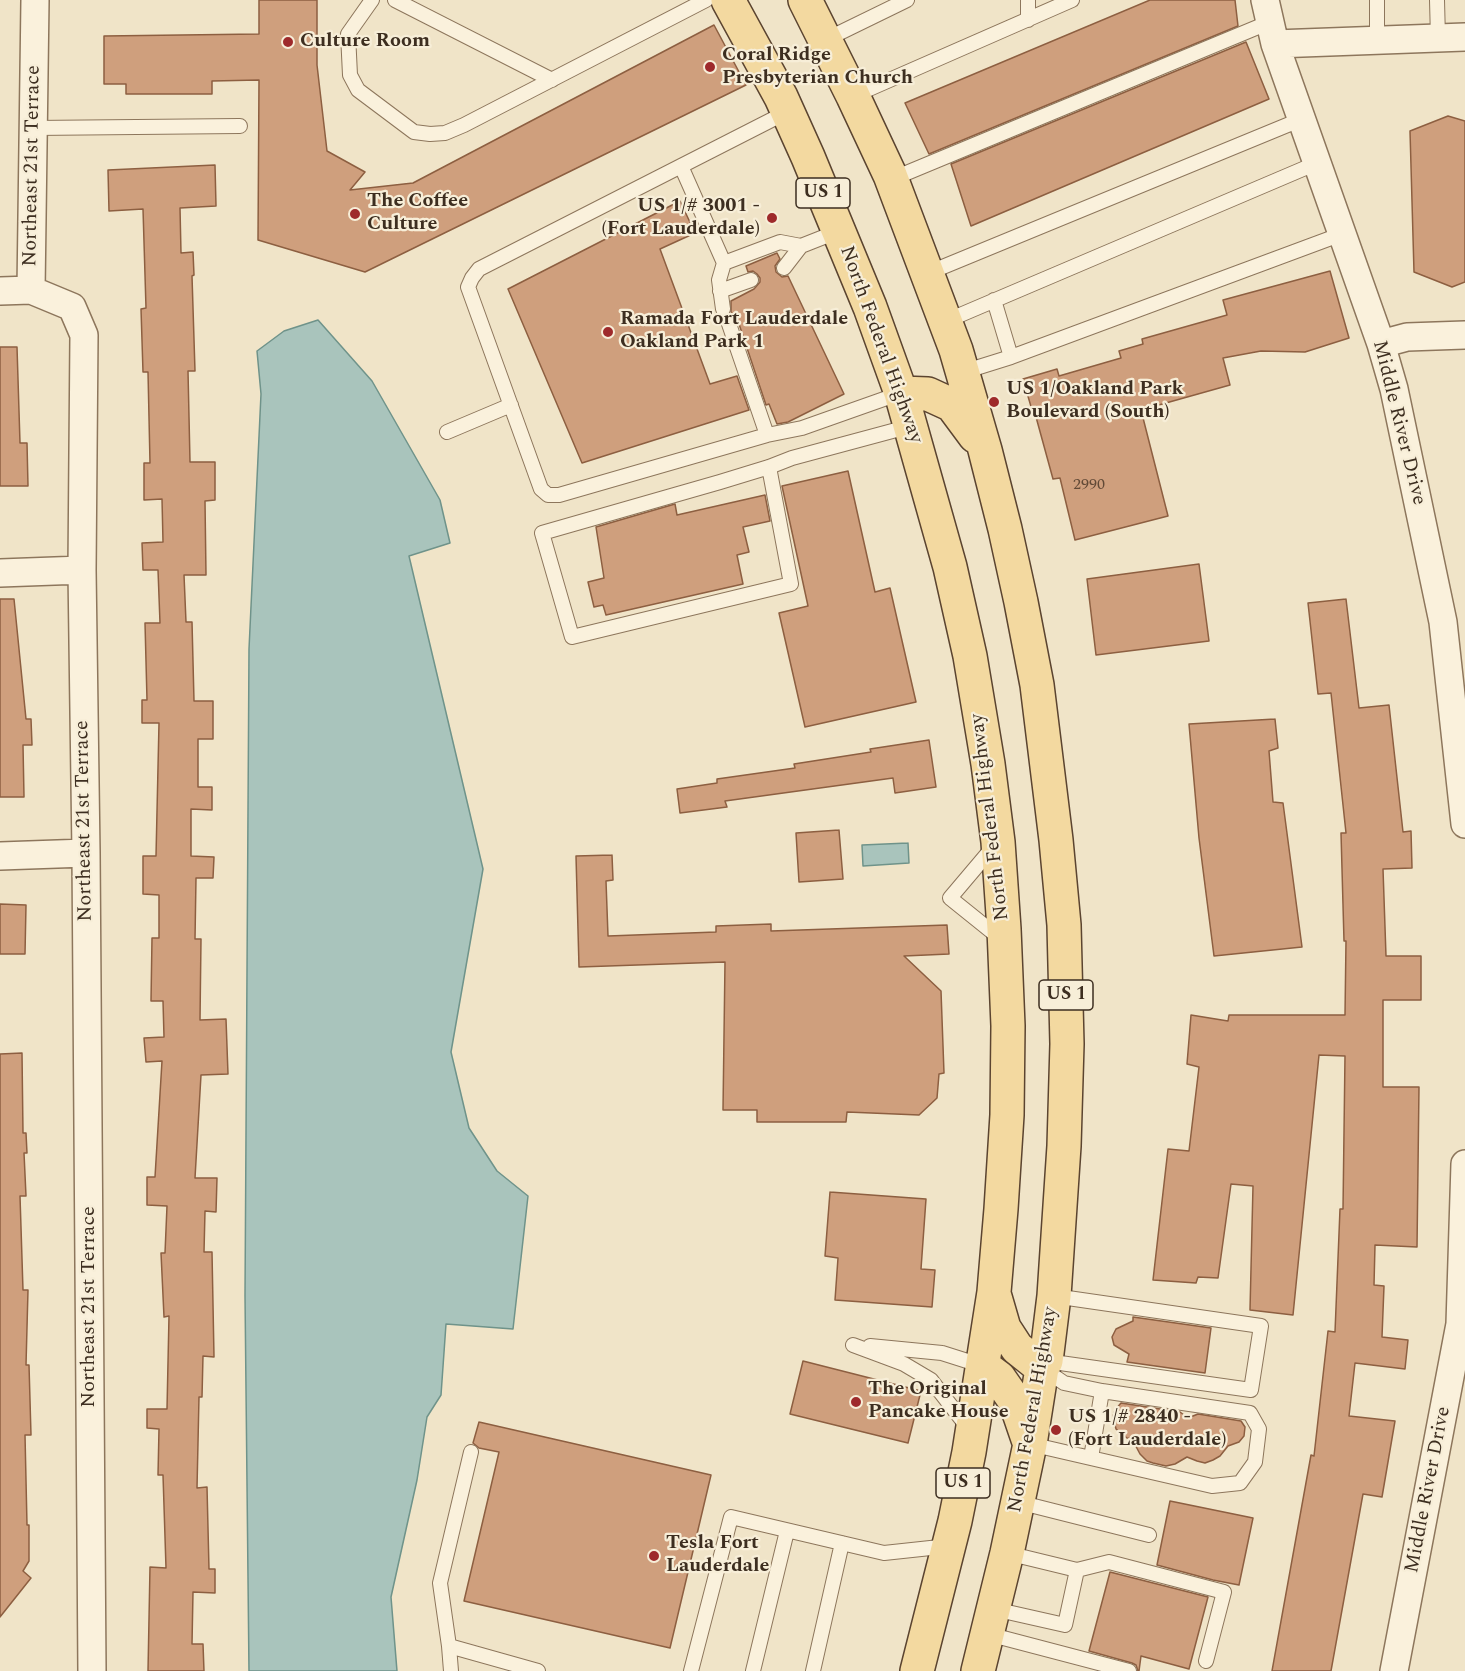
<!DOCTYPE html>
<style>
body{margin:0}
canvas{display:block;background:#f0e4c8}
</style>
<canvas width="1465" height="1671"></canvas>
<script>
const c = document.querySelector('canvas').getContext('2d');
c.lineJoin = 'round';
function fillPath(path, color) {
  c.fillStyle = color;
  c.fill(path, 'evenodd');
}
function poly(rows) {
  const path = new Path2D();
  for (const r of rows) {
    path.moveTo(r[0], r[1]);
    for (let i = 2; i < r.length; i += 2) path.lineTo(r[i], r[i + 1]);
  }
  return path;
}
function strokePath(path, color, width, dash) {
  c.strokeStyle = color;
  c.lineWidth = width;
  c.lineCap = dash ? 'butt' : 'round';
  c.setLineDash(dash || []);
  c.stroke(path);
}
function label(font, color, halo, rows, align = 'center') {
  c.font = font + ' Spectral,serif';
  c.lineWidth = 4.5;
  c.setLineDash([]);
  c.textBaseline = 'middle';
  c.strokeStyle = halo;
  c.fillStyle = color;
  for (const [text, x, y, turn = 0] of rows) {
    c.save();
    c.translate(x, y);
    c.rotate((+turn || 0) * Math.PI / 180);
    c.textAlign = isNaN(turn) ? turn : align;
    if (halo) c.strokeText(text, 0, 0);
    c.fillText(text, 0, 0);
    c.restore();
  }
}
const water = poly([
 [318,320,372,381,440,500,450,543,409,556,483,869,451,1052,469,1128,497,1171,528,1196,513,1329,446,1324,441,1395,427,1417,417,1480,391,1597,397,1671,249,1671,245,1295,249,649,261,394,257,351,284,331,318,320],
 [908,843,909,863,863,866,862,845,908,843]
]);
fillPath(water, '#a9c4bc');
strokePath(water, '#6f938a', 1.5);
const building = poly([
 [259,0,317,0,317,65,327,151,365,172,350,190,413,183,714,25,746,85,365,272,258,240,259,80,212,81,212,94,126,94,126,84,104,84,104,36,259,34,259,0],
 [1150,0,1235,0,1238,26,929,154,905,103,1150,0],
 [1246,42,1269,99,971,226,951,164,1246,42],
 [1448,116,1465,121,1465,282,1452,287,1414,272,1410,131,1448,116],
 [215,165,216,206,180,208,181,253,193,252,194,275,192,276,195,371,188,371,190,462,215,462,215,500,205,501,206,575,184,575,186,622,192,622,194,701,213,701,213,739,198,739,198,787,212,787,212,810,191,809,191,856,214,857,213,878,196,878,195,939,201,939,200,1020,226,1019,228,1074,201,1075,195,1178,217,1178,216,1212,205,1211,204,1252,212,1252,214,1357,203,1356,202,1397,199,1397,197,1488,207,1487,209,1569,215,1569,215,1593,193,1592,192,1644,203,1644,204,1671,148,1671,150,1567,166,1568,163,1475,158,1475,159,1429,147,1428,147,1409,167,1409,169,1316,164,1317,161,1253,165,1253,167,1206,147,1205,147,1177,155,1177,162,1061,146,1062,144,1038,164,1037,163,1001,151,1001,152,938,159,938,159,895,143,894,143,856,156,856,159,723,142,723,142,700,147,700,145,623,160,623,158,570,143,570,142,543,163,542,162,499,144,500,144,463,150,463,148,372,143,372,141,309,146,308,143,209,109,211,108,170,215,165],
 [680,201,695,233,660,249,710,384,737,376,749,410,582,463,508,289,680,201],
 [777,253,780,259,775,266,776,272,782,277,788,276,844,394,788,422,777,424,769,404,766,405,738,321,731,312,731,301,754,289,760,282,760,278,757,274,753,271,748,272,746,266,777,253],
 [1330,271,1349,338,1305,352,1261,351,1223,358,1230,385,1141,410,1168,516,1075,540,1060,478,1053,479,1036,417,1034,417,1023,379,1057,369,1059,376,1121,358,1119,351,1143,344,1142,339,1227,315,1223,300,1330,271],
 [0,347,17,347,20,443,27,443,28,486,0,486,0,347],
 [848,471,875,592,890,588,916,702,805,727,779,613,808,606,782,486,848,471],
 [765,495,770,521,743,527,749,552,737,555,743,584,606,615,603,605,594,607,588,582,604,578,596,527,675,504,677,515,765,495],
 [1199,564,1209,641,1096,655,1087,579,1199,564],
 [0,599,14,599,26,719,31,719,32,745,23,745,24,797,0,797,0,599],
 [1346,599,1359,708,1389,705,1403,832,1411,831,1412,868,1383,869,1386,956,1421,956,1421,1000,1383,1000,1383,1087,1419,1087,1417,1247,1375,1245,1374,1285,1384,1286,1382,1337,1408,1340,1405,1369,1355,1363,1349,1416,1395,1421,1382,1497,1363,1494,1331,1671,1272,1671,1311,1455,1314,1456,1328,1331,1335,1332,1340,1209,1343,1209,1345,1056,1319,1055,1293,1315,1250,1310,1253,1186,1231,1184,1218,1278,1198,1277,1196,1283,1153,1280,1168,1149,1189,1151,1199,1067,1187,1064,1191,1015,1228,1021,1229,1015,1345,1015,1346,941,1344,941,1341,833,1346,833,1331,693,1318,694,1308,603,1346,599],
 [1275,719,1278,748,1269,751,1273,802,1283,803,1302,947,1214,956,1199,838,1189,724,1275,719],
 [929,740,936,787,895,793,893,778,725,801,727,807,680,813,677,789,717,783,717,779,795,768,794,764,871,752,870,749,929,740],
 [839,830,843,879,799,882,796,833,839,830],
 [612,855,613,880,606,881,608,936,716,932,716,926,771,924,771,931,947,925,949,954,904,956,941,991,944,1073,939,1074,937,1098,919,1115,847,1112,846,1122,757,1122,757,1110,723,1110,725,962,579,967,576,856,612,855],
 [0,904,26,905,25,954,0,954,0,904],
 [22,1053,23,1133,26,1133,27,1153,24,1153,26,1196,20,1196,23,1290,28,1290,26,1365,29,1365,31,1435,25,1435,27,1525,29,1525,29,1561,23,1571,31,1578,0,1617,0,1054,22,1053],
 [830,1192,926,1199,921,1269,935,1270,932,1307,835,1300,838,1258,825,1256,830,1192],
 [1133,1317,1211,1328,1205,1373,1127,1362,1129,1354,1114,1345,1112,1337,1116,1329,1133,1321,1133,1317],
 [803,1361,921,1391,908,1443,790,1414,803,1361],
 [1121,1403,1180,1412,1188,1418,1198,1414,1241,1421,1245,1427,1244,1436,1239,1442,1228,1446,1220,1456,1213,1460,1205,1463,1197,1461,1187,1457,1175,1464,1166,1466,1153,1463,1147,1461,1140,1454,1132,1439,1127,1438,1116,1429,1113,1416,1115,1410,1121,1403],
 [479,1422,711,1475,670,1648,464,1601,499,1452,479,1448,473,1443,479,1422],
 [1170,1501,1253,1518,1239,1585,1213,1580,1157,1565,1170,1501],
 [1110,1572,1208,1597,1189,1669,1141,1656,1139,1671,1138,1671,1136,1665,1132,1663,1089,1651,1110,1572]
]);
fillPath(building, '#cf9f7d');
strokePath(building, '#8d5f41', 1.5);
const lane = poly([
 [372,0,348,34,350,75,358,90,414,132,430,134,445,133,464,125,706,0],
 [395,0,552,80],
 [1028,0,1028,20],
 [1377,0,1377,40],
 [1437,0,1438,38],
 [825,40,907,0],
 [853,96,1072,0],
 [787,112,479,269,472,278,468,287,541,489,548,495,559,495,767,435,802,428,901,393],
 [33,128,240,126],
 [681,166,724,263,719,280,723,309],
 [892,179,1270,22],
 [724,263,780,242,801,246,839,231],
 [784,268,801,246],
 [928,273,1302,119],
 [720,291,751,280],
 [994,300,1011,357],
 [946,321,1317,163],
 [729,324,767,435],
 [963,372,1011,357,1342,234],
 [447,432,511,405],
 [769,467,791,584,572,637,542,533,720,482,769,467,792,458,911,426],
 [994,846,950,898,1001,939],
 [853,1345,904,1364,931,1380,969,1429],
 [870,1346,942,1353,983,1366],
 [1046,1361,1251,1390,1261,1326,1054,1296],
 [1030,1444,1212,1486,1240,1483,1255,1462,1259,1429,1250,1413,1102,1391,1064,1383,1042,1368],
 [1091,1458,1102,1391],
 [1018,1502,1149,1535],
 [1077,1570,1109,1562,1224,1592,1206,1661],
 [994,1609,1065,1625,1077,1570,1007,1553],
 [988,1634,1129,1671],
 [449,1646,440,1583,471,1452],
 [451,1671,449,1646,538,1671],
 [691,1671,731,1517,884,1553,949,1546],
 [753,1671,787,1531],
 [813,1671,842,1543]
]);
const street = poly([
 [35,0,31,290,72,307,84,335,82,570,86,853,92,1671],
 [1265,0,1275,44,1381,344,1394,389,1443,622,1465,824],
 [1275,44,1465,37],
 [0,291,31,290],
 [1381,344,1407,337,1465,335],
 [0,573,82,570],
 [0,856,86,853],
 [1394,1671,1460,1324,1465,1164]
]);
const primary = poly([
 [728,0,781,97,808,157,870,307,901,393,950,567,970,656,988,764,998,842,1004,929,1008,1026,1007,1115,1001,1209,994,1292,969,1452,955,1521,917,1671],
 [805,0,853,96,890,175,956,350,985,450,1005,529,1021,602,1037,685,1056,840,1064,925,1067,1044,1064,1146,1054,1296,1046,1361,1042,1368,1030,1444,1007,1553,978,1671],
 [901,393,928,394,952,405,975,436],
 [995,1297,1004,1328,1017,1348,1042,1368],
 [983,1366,999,1378,1015,1401,1029,1442]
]);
strokePath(lane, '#8d765c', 16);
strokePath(street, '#8d765c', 30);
strokePath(primary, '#5b4430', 36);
strokePath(lane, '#faf1dc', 14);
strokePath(street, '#faf1dc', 27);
strokePath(primary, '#f3d9a0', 33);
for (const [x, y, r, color] of [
 [288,42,6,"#9e2a2b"],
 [710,67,6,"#9e2a2b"],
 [355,214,6,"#9e2a2b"],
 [772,218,6,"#9e2a2b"],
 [608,332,6,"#9e2a2b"],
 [994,402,6,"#9e2a2b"],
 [856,1402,6,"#9e2a2b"],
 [1056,1430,6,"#9e2a2b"],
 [654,1556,6,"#9e2a2b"]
]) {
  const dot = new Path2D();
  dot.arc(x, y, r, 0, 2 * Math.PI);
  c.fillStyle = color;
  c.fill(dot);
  strokePath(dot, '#f7eed8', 2);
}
label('16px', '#624a37', null, [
 ["2990",1089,486]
]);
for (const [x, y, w] of [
 [823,193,54],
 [1066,995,54],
 [963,1483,54]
]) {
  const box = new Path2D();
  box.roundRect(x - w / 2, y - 15, w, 30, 4.5);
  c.fillStyle = '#f7eed8';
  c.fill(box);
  strokePath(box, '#3d2e20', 1.5);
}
label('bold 18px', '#3d2e20', null, [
 ["US 1",823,193],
 ["US 1",1066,995],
 ["US 1",963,1483]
]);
label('bold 20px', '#3d2e20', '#f7eed8', [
 ["Culture Room",300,42],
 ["Coral Ridge",722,56],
 ["Presbyterian Church",722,79],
 ["The Coffee",367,202],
 ["Culture",367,225],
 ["US 1/# 3001 -",760,207,"right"],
 ["(Fort Lauderdale)",760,230,"right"],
 ["Ramada Fort Lauderdale",620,320],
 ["Oakland Park 1",620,343],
 ["US 1/Oakland Park",1006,390],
 ["Boulevard (South)",1006,413],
 ["The Original",868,1390],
 ["Pancake House",868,1413],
 ["US 1/# 2840 -",1068,1418],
 ["(Fort Lauderdale)",1068,1441],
 ["Tesla Fort",666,1544],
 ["Lauderdale",666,1567]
], 'left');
label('20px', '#3d2e20', '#f7eed8', [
 ["Northeast 21st Terrace",33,166,-89],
 ["North Federal Highway",880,345,70],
 ["Middle River Drive",1398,423,76],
 ["North Federal Highway",991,817,-97],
 ["Northeast 21st Terrace",85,821,-91],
 ["Northeast 21st Terrace",90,1307,-90],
 ["North Federal Highway",1034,1410,-80],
 ["Middle River Drive",1429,1490,-79]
]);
</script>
